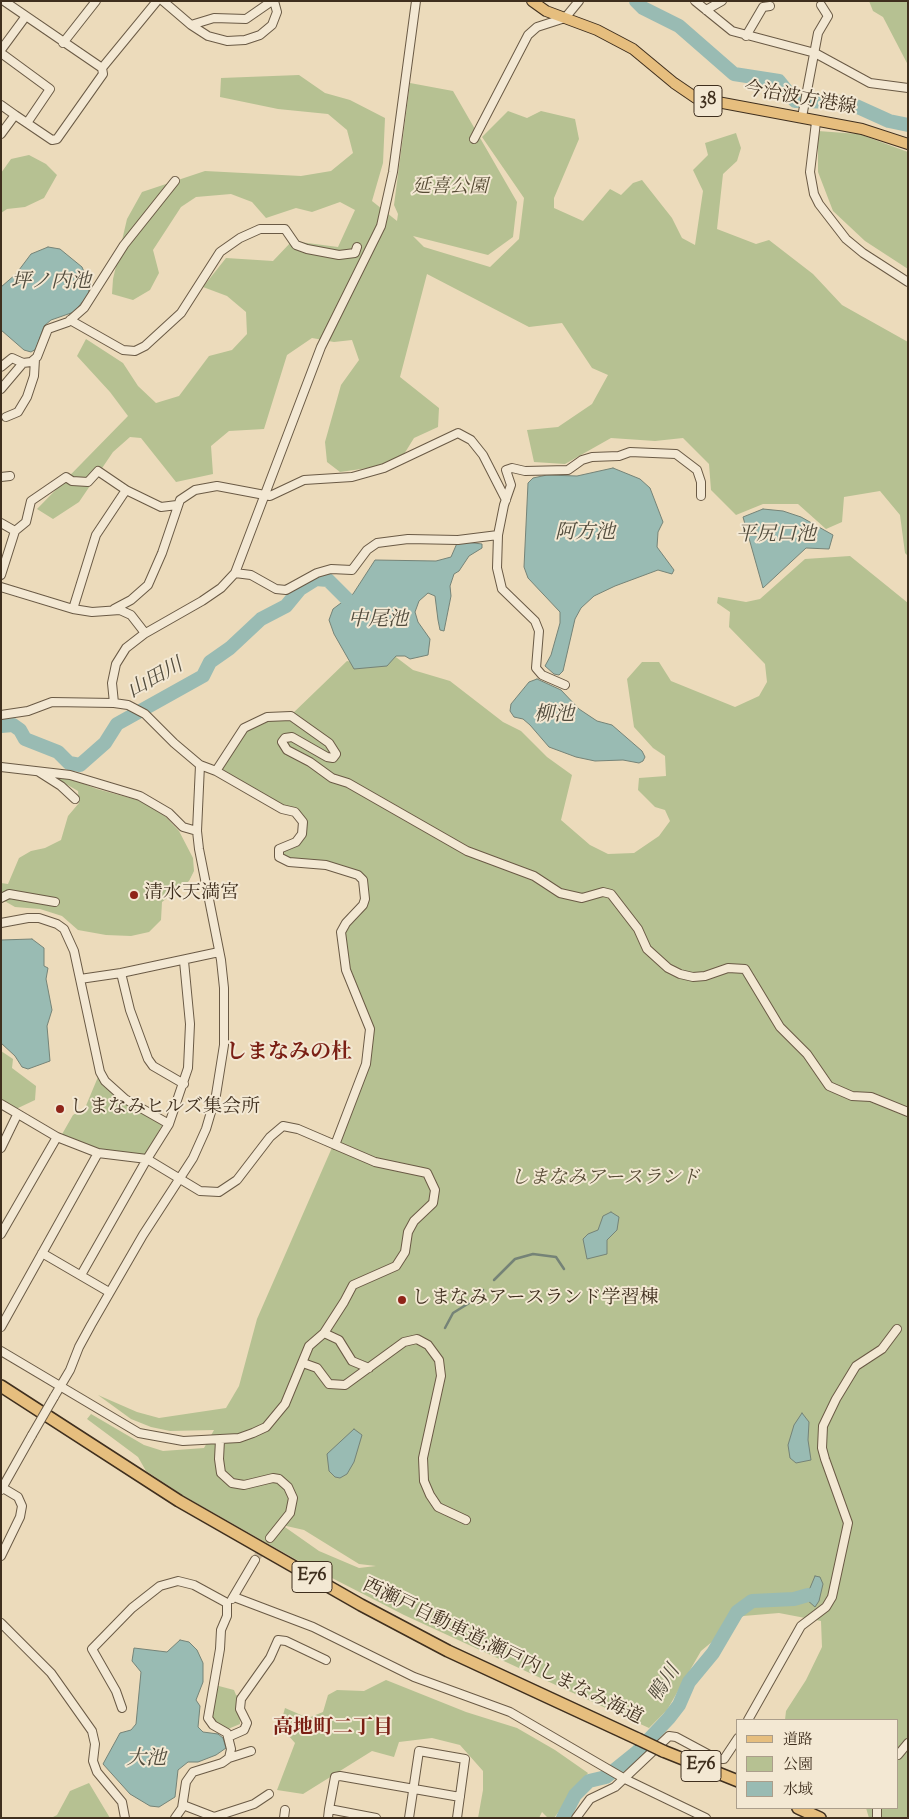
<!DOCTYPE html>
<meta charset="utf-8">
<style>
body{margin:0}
#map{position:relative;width:909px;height:1819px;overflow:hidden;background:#ecdbbb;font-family:"Sorts Mill Goudy","Noto Serif JP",serif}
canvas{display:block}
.frame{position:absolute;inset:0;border:2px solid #3f2f1e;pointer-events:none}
.legend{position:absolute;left:736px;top:1719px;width:162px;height:90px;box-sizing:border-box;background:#f3e8d3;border:1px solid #ab9e8b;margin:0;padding:6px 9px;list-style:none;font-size:15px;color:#3f2f1e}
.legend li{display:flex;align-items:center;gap:10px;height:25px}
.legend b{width:25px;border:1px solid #ab9e8b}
</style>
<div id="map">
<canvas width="909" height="1819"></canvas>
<div class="frame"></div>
<ul class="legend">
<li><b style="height:6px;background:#e6be7e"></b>道路</li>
<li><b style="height:14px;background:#b6c192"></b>公園</li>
<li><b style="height:14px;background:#99bbb3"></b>水域</li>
</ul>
</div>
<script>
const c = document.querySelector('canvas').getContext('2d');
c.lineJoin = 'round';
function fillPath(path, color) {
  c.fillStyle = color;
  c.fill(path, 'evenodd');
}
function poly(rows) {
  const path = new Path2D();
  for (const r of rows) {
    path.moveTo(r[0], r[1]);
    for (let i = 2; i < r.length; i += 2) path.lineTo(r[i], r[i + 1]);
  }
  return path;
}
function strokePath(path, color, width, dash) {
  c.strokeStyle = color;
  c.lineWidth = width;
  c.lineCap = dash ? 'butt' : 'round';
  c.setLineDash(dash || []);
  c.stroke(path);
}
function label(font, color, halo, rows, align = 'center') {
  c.font = font + ' "Sorts Mill Goudy","Noto Serif JP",serif';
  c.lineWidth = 4;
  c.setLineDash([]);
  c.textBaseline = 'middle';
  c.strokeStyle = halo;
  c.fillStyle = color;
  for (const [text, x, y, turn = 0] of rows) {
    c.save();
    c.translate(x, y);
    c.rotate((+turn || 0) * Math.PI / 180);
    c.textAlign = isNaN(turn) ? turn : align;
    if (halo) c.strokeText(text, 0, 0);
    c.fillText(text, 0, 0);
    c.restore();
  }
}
fillPath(poly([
 [869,1,908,1,908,65,883,17,873,11],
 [299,75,325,93,350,100,385,118,383,163,372,201,397,221,398,214,394,205,410,83,453,91,517,202,513,237,488,255,413,236,424,247,490,267,519,239,524,198,482,137,508,111,527,118,541,111,575,119,579,139,554,198,554,208,583,221,610,189,621,195,633,183,642,180,672,218,682,238,695,245,703,191,693,170,708,155,705,143,736,133,741,148,737,161,723,174,717,229,756,244,769,240,813,274,842,305,908,342,908,556,905,553,900,515,880,491,844,497,842,522,826,529,798,504,763,504,736,515,711,490,709,464,683,438,655,441,611,438,565,464,534,462,527,430,558,427,592,404,608,375,592,368,562,323,529,327,427,274,400,377,439,408,438,427,414,438,401,459,375,467,340,472,327,462,325,442,341,385,359,360,352,340,334,342,312,338,287,355,264,429,229,431,211,446,213,474,176,482,141,438,130,437,113,452,79,502,53,519,37,509,128,416,110,392,77,356,86,339,123,363,138,386,156,403,179,396,209,356,232,350,247,334,246,312,227,296,203,287,226,258,273,261,292,241,338,247,355,210,340,202,312,212,296,208,266,218,252,202,231,194,196,197,181,207,153,250,159,273,150,290,133,300,112,294,113,279,127,219,142,192,205,171,301,176,331,171,353,153,347,130,328,114,278,109,220,97,221,78],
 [818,131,859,134,908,152,908,269,865,241,833,211,818,172],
 [29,155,46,164,57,175,44,198,25,207,7,209,1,213,1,173,11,159],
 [850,556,908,603,908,1818,869,1818,866,1808,898,1808,898,1720,785,1720,786,1711,806,1680,822,1647,821,1621,779,1613,743,1616,701,1651,667,1710,649,1728,404,1615,295,1559,184,1496,146,1471,138,1457,87,1419,91,1414,144,1445,163,1451,204,1448,214,1430,170,1431,151,1427,131,1419,98,1395,137,1412,159,1418,226,1408,239,1386,257,1319,355,1095,370,1029,345,961,341,932,363,905,363,881,341,870,279,857,279,850,296,842,303,822,216,771,244,728,267,717,290,716,347,661,357,663,384,648,413,670,450,681,503,722,521,731,547,757,572,775,561,820,590,845,608,854,634,853,659,836,670,821,665,810,655,807,638,790,639,778,666,776,665,756,653,748,634,727,627,679,642,662,659,662,671,681,735,707,759,696,767,682,765,664,729,627,730,612,717,603,718,597,746,602,760,599,805,559],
 [282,1525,304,1530,359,1564,376,1566,359,1568,319,1551],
 [61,775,97,789,141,801,165,816,179,831,193,858,194,871,189,881,162,902,161,920,149,932,131,936,106,935,78,930,62,916,40,909,15,907,1,899,1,883,8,884,19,858,31,851,45,848,61,840,68,816,79,803,78,791,59,780],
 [1,1051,13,1059,12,1068,36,1086,35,1100,16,1109,1,1099],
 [98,1077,113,1093,162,1125,145,1157,99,1150,61,1136,73,1115,85,1108],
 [386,1680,466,1712,517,1728,555,1750,588,1773,554,1818,548,1818,542,1812,539,1818,478,1818,483,1790,483,1771,460,1745,432,1738,399,1742,394,1757,372,1751,303,1794,277,1790,295,1743,280,1726,285,1708,308,1718,323,1712,328,1695,337,1690,364,1691],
 [215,1685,234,1690,236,1695,239,1696,240,1724,228,1729,221,1728,209,1717],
 [89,1783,110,1818,51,1818,57,1815,70,1791]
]), '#b6c192');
const water = poly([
 [48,247,60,249,82,267,88,281,89,294,74,312,51,320,44,326,36,349,31,352,24,350,1,330,1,287,16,274,31,254,48,247],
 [613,468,640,479,650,488,663,522,658,532,657,547,674,570,672,574,658,570,615,586,594,596,581,608,575,619,563,671,559,675,554,674,545,666,551,655,560,623,560,612,528,578,524,567,528,483,533,478,547,475,577,476,613,468],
 [763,509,783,511,801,517,833,535,829,549,806,548,763,588,743,517,763,509],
 [458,541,482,544,482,548,469,556,459,571,454,574,450,586,451,596,444,631,440,630,438,620,435,596,428,593,419,601,415,612,418,622,430,639,428,655,410,659,405,656,396,656,387,666,354,669,334,634,329,620,333,609,353,594,375,560,436,561,451,557,458,541],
 [537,679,561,690,579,709,597,721,612,725,642,751,645,757,643,761,639,763,623,760,595,761,576,757,549,747,530,725,523,719,514,717,510,711,511,704,529,682,537,679],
 [32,939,44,948,44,966,48,968,46,979,52,1010,47,1026,50,1061,28,1069,22,1067,15,1056,1,1043,1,940,32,939],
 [611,1212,619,1217,617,1230,607,1240,607,1254,587,1259,583,1239,588,1234,598,1230,603,1216,611,1212],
 [802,1413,809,1422,808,1440,811,1460,796,1463,790,1458,788,1445,794,1425,802,1413],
 [354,1429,362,1435,354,1462,347,1474,340,1478,335,1477,329,1471,327,1454,354,1429],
 [815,1576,820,1577,823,1584,819,1601,815,1607,806,1599,805,1593,810,1588,815,1576],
 [180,1640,189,1642,197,1650,203,1663,203,1682,196,1700,200,1706,198,1727,203,1732,218,1734,223,1738,226,1748,216,1755,198,1762,188,1762,178,1770,175,1797,159,1807,150,1806,130,1794,103,1764,120,1733,131,1730,136,1724,141,1672,132,1661,134,1648,167,1652,180,1640]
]);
fillPath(water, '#99bbb3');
strokePath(water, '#758377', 1);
strokePath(poly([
 [494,1280,515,1259,533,1254,556,1257,564,1269],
 [445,1328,453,1313,474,1300,483,1290]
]), '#758377', 2.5);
strokePath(poly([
 [636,1,643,8,679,26,734,74,779,81,795,101,847,102,889,121,908,125],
 [1,726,13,725,20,730,25,739,58,752,69,763,80,765,105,743,117,724,203,676,210,662,230,648,261,619,286,606,300,589,316,579,328,580,347,599],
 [563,1818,575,1795,589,1781,606,1777,637,1752,669,1718,679,1705,689,1682,713,1653,737,1612,752,1601,794,1599,808,1595]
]), '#99bbb3', 14);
strokePath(poly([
 [255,1560,270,1538]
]), '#c9b99c', 8, [8, 4]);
const minor = poly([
 [4,1,102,68],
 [163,1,191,25,214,18,246,19,272,1],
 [695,1,732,31,815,53,870,83,908,88],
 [706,10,722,1],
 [191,25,208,36,227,41,245,40,260,35,272,25,277,12,274,1],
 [746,36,763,7,770,6],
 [63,43,96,1],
 [1,50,26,16],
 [1,53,50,89,27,123],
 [1,105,15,115],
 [802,117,818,33,828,16,821,5],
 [816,122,810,172,814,194,819,204,846,239,863,253,908,282],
 [1,134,15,115,52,140,57,139,103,74,102,68,157,1],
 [474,139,528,35,537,27,565,18,579,1],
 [70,320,123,350,135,351,145,346,181,313,220,252,240,238,260,229,285,229,296,245,307,249,339,255,355,253,357,247],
 [1,367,12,358,23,363],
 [1,389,23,363,31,362,37,357,48,329,68,322,84,308,124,245,175,181],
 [6,417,18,412,27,397,34,376,35,359],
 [1,477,10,476],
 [1,523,15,531,26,522,31,501,66,477,72,481,88,482,98,471,126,490],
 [498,535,497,568,502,589,535,621,539,631,536,668,542,675,565,685],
 [235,573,251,575,276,589,286,590,317,573,331,569,352,570,367,550,377,543,408,539,458,540,498,535,504,505,511,485,506,470,512,468,525,471,568,470,582,460,592,457,619,456,630,452,676,454,697,470,701,482,701,496],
 [1,575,15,531],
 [1,587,73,609,92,612,120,610,131,615,145,633],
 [73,609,96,535,126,490,161,507,177,505],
 [114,609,131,600,148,585,162,553,180,500,195,490,217,486,270,496,304,480,352,477,384,468,458,433,471,440,483,455,506,500],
 [114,703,112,683,116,664,126,648,144,634,202,601,221,588,235,573,321,347,381,226,393,172,416,1],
 [1,715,28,711,52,702,114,703,128,705,145,714,174,743,200,765,216,771,282,809,295,812,303,822,302,834,296,842,279,849,279,857,289,862,326,865,358,875,363,880,365,899,363,905,346,923,341,932,346,970,370,1029,366,1064,335,1145],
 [1,767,70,775,140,796,169,813,183,827,197,831],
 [216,771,244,728,267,717,291,716,329,743,336,754,333,758,327,757,292,737,285,738,282,742,287,750,310,762,332,778,348,783,467,851,534,876,560,893,582,898,603,892,611,894,638,929,647,949,668,968,680,974,693,977,705,976,728,968,745,969,780,1027,807,1054,829,1086,852,1096,871,1097,908,1112],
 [39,772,61,786,75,799],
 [1,898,9,894,55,902],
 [1,923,28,918,39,918,57,924,64,929,74,951,100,1072,105,1081,125,1099,169,1124,147,1159,81,1275],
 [121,973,130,1010,148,1059,153,1066,184,1084],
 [80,979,121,973,219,952],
 [1,1104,57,1137,98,1153,147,1159,200,1191,219,1192,237,1180,270,1137,283,1126,298,1129,375,1162,427,1173,435,1190,433,1203,414,1221,408,1232,405,1252,396,1266,353,1285,344,1302,324,1333,309,1346,285,1404,266,1427,253,1433,239,1438,183,1441,139,1433,1,1351],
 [169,1124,188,1068,190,1024,184,961],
 [1,1148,17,1115],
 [1,1234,57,1137],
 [42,1253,109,1292],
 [1,1327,98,1153],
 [324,1333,339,1340,352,1361,369,1368],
 [303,1363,317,1368,329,1384,345,1385,404,1342,417,1339,428,1345,439,1360,441,1376,423,1458,424,1481,430,1495,438,1507,466,1520],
 [54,1397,70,1370,79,1347,91,1325,143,1235,193,1158,206,1129,216,1095,224,1045,224,988,221,960,199,849,197,831,200,765],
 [220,1440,219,1459,221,1473,232,1483,244,1485,273,1478,279,1479,288,1487,293,1498,290,1513,270,1538],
 [1,1490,32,1435],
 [1,1556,20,1517,22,1506,18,1497,3,1488],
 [234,1597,313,1627,414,1677,510,1712,625,1779,706,1818],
 [232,1599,255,1560],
 [1,1623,51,1673,92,1731,95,1744,93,1761,97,1772,122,1802,125,1818],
 [122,1708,116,1691,92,1649,132,1608,160,1586,178,1581,194,1585,227,1603,227,1616,221,1630,220,1649,208,1718,213,1725,227,1733,231,1749,229,1758,222,1763,193,1772,186,1782,182,1808,175,1818],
 [748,1720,801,1626,826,1607,832,1597,848,1523,825,1459,822,1448,823,1426,836,1399,856,1366,882,1349,897,1329],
 [228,1737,244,1730,247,1723,240,1709,241,1699,270,1658,278,1640,286,1641,326,1660],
 [898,1755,908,1743],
 [229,1758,251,1751],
 [183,1805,214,1817,254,1804,269,1794],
 [877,1808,877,1818],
 [329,1809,335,1777,340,1776,460,1797],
 [284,1818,285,1810],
 [328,1818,329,1809,376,1818],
 [409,1818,419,1751,465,1759,457,1818],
 [576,1818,590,1799,615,1787,669,1736,676,1737,717,1759,724,1759,738,1738]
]);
const major = poly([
 [532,1,546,11,597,30,633,49,674,83,696,98,862,129,908,144]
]);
const highway = poly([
 [1,1386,179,1501,361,1605,448,1651,638,1739],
 [663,1751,738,1781],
 [798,1808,820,1818]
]);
strokePath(minor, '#6a5a45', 10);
strokePath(major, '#3f2f1e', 12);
strokePath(highway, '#3f2f1e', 14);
strokePath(minor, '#f3e8d3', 8);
strokePath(major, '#e6be7e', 10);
strokePath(highway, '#e6be7e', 11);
const minorBridge = poly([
 [32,1435,54,1397]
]);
const highwayBridge = poly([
 [638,1739,663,1751]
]);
strokePath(minorBridge, '#6a5a45', 10, []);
strokePath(highwayBridge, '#3f2f1e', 14, []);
strokePath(minorBridge, '#f3e8d3', 8);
strokePath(highwayBridge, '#e6be7e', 11);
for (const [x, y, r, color] of [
 [134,895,5,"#8f2418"],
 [60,1109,5,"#8f2418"],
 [402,1300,5,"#8f2418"]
]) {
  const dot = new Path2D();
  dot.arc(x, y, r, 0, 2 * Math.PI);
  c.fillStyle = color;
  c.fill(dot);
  strokePath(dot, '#f3e8d3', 2);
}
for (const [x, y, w] of [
 [708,101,28],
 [312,1577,40],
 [701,1766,40]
]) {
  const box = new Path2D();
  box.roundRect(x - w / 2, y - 15.5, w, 31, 4);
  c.fillStyle = '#f3e8d3';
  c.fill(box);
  strokePath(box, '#3f2f1e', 1);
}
label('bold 18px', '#3f2f1e', null, [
 ["38",708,101],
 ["E76",312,1577],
 ["E76",701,1766]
]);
label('19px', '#3f2f1e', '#f3e8d3', [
 ["今治波方港線",800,100,10],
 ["西瀬戸自動車道;瀬戸内しまなみ海道",502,1653,26]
]);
label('italic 19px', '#574c35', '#f3e8d3', [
 ["延喜公園",450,189],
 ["しまなみアースランド",605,1180]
]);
label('19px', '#3f2f1e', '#f3e8d3', [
 ["清水天満宮",144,895],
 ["しまなみヒルズ集会所",70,1109],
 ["しまなみアースランド学習棟",412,1300]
], 'left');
label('italic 20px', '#514b3c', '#f3e8d3', [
 ["坪ノ内池",51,284],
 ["阿方池",585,535],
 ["平尻口池",776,537],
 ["中尾池",378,622],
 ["山田川",156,680,-29],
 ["柳池",554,717],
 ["鴨川",666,1685,-57],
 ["大池",146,1761]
]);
label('bold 20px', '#7a1f14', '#f3e8d3', [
 ["高地町二丁目",333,1730]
]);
label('bold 21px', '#7a1f14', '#f3e8d3', [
 ["しまなみの杜",289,1054]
]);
</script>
